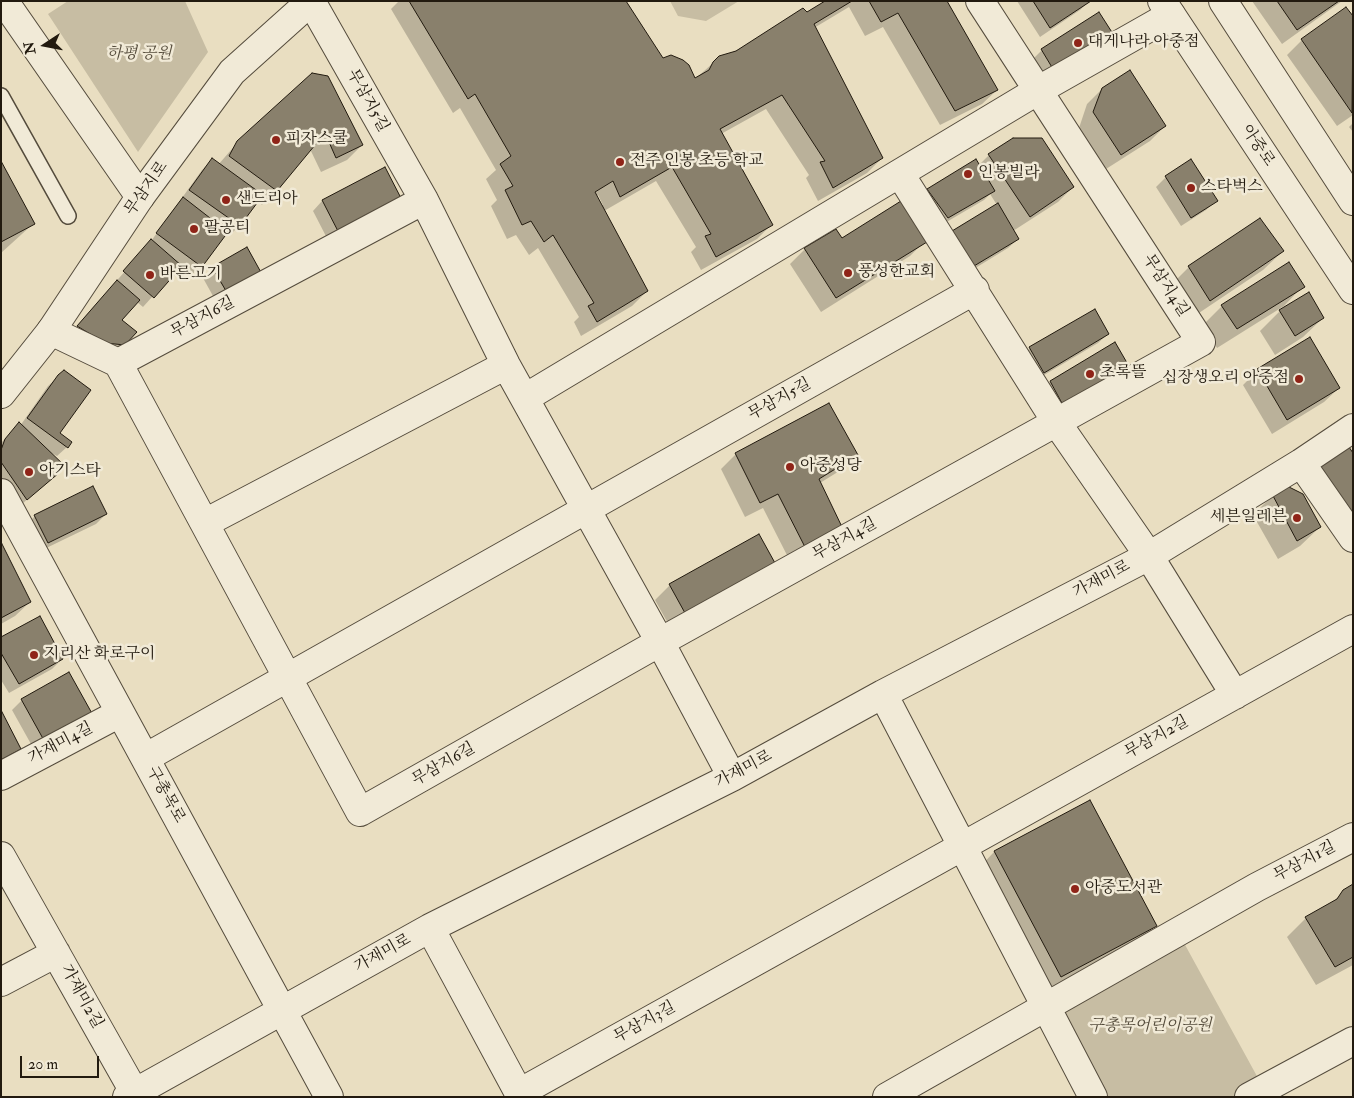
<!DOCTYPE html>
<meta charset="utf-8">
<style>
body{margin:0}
#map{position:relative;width:1354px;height:1098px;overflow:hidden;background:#e9dec1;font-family:"IM FELL Double Pica",serif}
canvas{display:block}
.frame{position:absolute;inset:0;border:2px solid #221a0f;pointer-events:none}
.north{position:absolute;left:20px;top:20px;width:50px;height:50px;-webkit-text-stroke:4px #f1ead7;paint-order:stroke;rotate:259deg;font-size:14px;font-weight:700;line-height:20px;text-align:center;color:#221a0f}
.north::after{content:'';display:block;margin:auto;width:18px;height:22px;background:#221a0f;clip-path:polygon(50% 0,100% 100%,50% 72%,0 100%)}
.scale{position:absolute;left:20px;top:1056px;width:79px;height:22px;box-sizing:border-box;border:2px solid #221a0f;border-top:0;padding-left:6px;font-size:15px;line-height:18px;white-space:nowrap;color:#221a0f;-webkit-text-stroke:4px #f1ead7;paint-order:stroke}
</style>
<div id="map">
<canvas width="1354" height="1098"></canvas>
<div class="frame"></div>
<div class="north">N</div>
<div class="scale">20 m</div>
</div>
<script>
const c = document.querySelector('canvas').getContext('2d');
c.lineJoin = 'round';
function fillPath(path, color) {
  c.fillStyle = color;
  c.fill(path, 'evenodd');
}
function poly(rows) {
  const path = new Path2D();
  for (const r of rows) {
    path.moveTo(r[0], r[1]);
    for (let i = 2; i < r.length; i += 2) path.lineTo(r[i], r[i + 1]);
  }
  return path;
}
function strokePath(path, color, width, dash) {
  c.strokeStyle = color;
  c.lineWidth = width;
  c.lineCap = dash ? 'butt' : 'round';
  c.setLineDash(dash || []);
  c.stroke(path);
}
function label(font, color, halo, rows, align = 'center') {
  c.font = font + ' "IM FELL Double Pica","Noto Serif KR",serif';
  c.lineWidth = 5;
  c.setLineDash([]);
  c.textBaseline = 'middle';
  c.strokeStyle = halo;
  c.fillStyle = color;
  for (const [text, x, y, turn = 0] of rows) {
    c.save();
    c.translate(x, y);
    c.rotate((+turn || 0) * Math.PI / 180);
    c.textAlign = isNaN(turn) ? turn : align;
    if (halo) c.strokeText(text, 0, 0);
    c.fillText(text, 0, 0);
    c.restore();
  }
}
fillPath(poly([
 [68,1,185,1,208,52,138,152,48,14],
 [670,1,739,1,706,21,678,16],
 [1178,932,1264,1089,1249,1097,1093,1097,1046,1007]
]), '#c7bda3');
fillPath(poly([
 [399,1,624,1,662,59,694,80,713,63,827,1,946,1,997,90,982,104,940,125,883,27,865,36,849,7,814,28,882,158,867,173,818,201,806,178,809,175,766,109,721,134,772,224,757,239,701,270,691,252,696,247,656,181,604,211,647,291,632,306,581,336,574,322,579,317,538,248,529,255,516,235,507,239,491,206,497,200,486,179,496,170,460,108,453,113,391,9],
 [598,195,603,205,601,206,596,197],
 [1017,1,1089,1,1080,10,1040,37],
 [1252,1,1342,1,1282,44],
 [1099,14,1046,83,1032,60,1042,50],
 [1353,19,1353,115,1337,126,1287,55,1302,40],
 [313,74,362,145,347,160,321,172,310,149,262,205,257,201,239,226,230,235,226,233,191,276,179,267,143,307,137,302,120,320,124,344,114,354,68,336,149,244,202,170,212,160,218,165,238,142],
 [1102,89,1165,126,1150,141,1106,169,1079,128,1087,104],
 [1353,123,1353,132,1349,127],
 [989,155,1073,187,1058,202,1013,231,1018,239,1008,248,964,275,997,205,990,194,984,200,938,227,918,199,928,190,979,165],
 [1191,161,1216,200,1206,210,1181,226,1156,187,1166,177],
 [1,163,33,224,1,253],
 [384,169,330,244,313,211,322,201],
 [841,240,925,241,910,256,821,312,790,264,805,249],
 [247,249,218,305,203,278,213,268],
 [1283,251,1263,270,1190,319,1170,286,1189,267],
 [1303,286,1284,306,1217,348,1203,325,1222,306],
 [1280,311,1323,318,1303,337,1275,355,1260,331],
 [1108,334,1098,343,1034,381,1020,358,1030,348],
 [1310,339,1339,388,1324,402,1272,434,1243,385,1258,370],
 [1115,344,1054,415,1040,392,1050,382],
 [59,376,59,434,67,447,57,456,49,452,54,477,16,509,1,486,1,443,19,424,20,426,48,386],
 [736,454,856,455,841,470,820,483,827,543,791,563,763,508,745,517,721,469],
 [1273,495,1320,527,1300,546,1278,559,1253,515],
 [106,514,96,524,38,552,25,526,35,516],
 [1,546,30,602,15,616,1,624],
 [773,562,670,627,655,600,670,585],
 [1,639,62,659,52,669,9,693,1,680],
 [22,700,82,726,36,753,12,710],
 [1090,802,1155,926,1136,945,1041,996,975,872,994,852],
 [1353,886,1353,965,1316,985,1287,937,1306,918,1332,903,1348,887]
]), '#0003');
const building = poly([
 [409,1,626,1,663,58,671,55,683,60,689,65,695,78,709,70,713,62,719,56,736,51,803,8,807,12,825,1,852,1,814,24,883,158,833,188,820,162,825,161,782,95,720,129,773,225,716,257,705,236,711,234,672,167,620,197,613,181,595,192,648,291,597,322,588,306,594,303,553,235,544,242,531,221,522,225,505,190,513,186,500,164,511,156,475,94,468,99,409,1],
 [869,1,947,1,998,90,955,111,898,13,881,22,869,1],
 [1033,1,1091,1,1050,28,1033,1],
 [1277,1,1339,1,1297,30,1277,1],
 [1346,7,1353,16,1352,113,1301,39,1346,7],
 [1099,12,1115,37,1056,74,1041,49,1099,12],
 [1130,70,1166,126,1121,155,1093,112,1102,88,1130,70],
 [312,73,328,76,363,145,336,158,325,133,277,191,229,156,237,141,312,73],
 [1013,138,1042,138,1074,187,1030,217,988,154,1013,138],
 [212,158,263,195,240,226,189,190,212,158],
 [976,159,995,191,948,218,927,189,976,159],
 [1191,159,1218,201,1191,218,1165,176,1191,159],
 [1,161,35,224,1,242,1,161],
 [385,167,403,202,340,235,322,200,385,167],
 [183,197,228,232,202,267,156,233,183,197],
 [901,201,927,242,836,298,804,248,836,229,842,238,901,201],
 [998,203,1019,239,974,266,952,231,998,203],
 [1260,218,1284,251,1210,301,1188,266,1260,218],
 [151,239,182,266,154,298,123,271,151,239],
 [247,247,263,276,229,296,212,267,247,247],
 [1289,262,1305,287,1237,329,1221,305,1289,262],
 [117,280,140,300,122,320,137,332,125,345,105,343,77,326,117,280],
 [1309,292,1324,318,1295,336,1279,310,1309,292],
 [1095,309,1109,334,1044,373,1029,347,1095,309],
 [1310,337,1340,388,1287,420,1257,369,1310,337],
 [1115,342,1130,368,1064,407,1050,381,1115,342],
 [64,370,91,390,60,433,72,442,68,448,27,418,58,375,64,370],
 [829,403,858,455,819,479,843,529,806,549,778,494,760,503,735,453,829,403],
 [19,422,66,467,27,500,1,462,1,450,5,439,19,422],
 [1347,444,1353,453,1353,525,1315,468,1347,444],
 [93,486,107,514,48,543,34,515,93,486],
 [1287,486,1303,494,1321,527,1297,541,1272,494,1287,486],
 [759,534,775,563,685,613,669,584,759,534],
 [2,544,31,602,1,618,1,545,2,544],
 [40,616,63,659,19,684,1,653,1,637,40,616],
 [69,672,94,717,46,744,21,699,69,672],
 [1,710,21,749,1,760,1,710],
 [1090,800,1157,926,1061,977,994,851,1090,800],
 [1353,884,1353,957,1335,967,1305,917,1337,899,1343,890,1353,884]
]);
fillPath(building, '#89806c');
strokePath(building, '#221a0f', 1);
const service = poly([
 [1,96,68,216]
]);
const minor = poly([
 [4,1,140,197],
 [311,1,424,200,506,365,660,642,732,777],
 [900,174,1057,423,1149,556,1235,695],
 [51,331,118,363,360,812,660,642,1201,342,980,1],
 [118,363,424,200],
 [525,398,1037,91,1171,15],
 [1301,463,1353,538],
 [1,493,329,1097],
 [205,523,506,365],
 [883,694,1093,1097],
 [145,758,975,290],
 [1,776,120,713],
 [1,856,137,1097],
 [430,928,521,1097],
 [1,982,56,953],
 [519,1093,1353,629],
 [127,1097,430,928,732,777,883,694,1149,556,1301,463,1353,428],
 [887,1097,1257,887,1353,837],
 [1249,1097,1353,1041]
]);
const tertiary = poly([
 [1162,1,1353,290],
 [1223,1,1353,201],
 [1,394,51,331,140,197,232,72,311,1]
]);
strokePath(service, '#544b3c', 18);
strokePath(minor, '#544b3c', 30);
strokePath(tertiary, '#544b3c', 30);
strokePath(service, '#f1ead7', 15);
strokePath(minor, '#f1ead7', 28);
strokePath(tertiary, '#f1ead7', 28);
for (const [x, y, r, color] of [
 [1078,43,5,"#8f2418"],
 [276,140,5,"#8f2418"],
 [620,162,5,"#8f2418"],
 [968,174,5,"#8f2418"],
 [1191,188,5,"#8f2418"],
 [226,200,5,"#8f2418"],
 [194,229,5,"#8f2418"],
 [848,273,5,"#8f2418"],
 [150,275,5,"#8f2418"],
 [1090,374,5,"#8f2418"],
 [1299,379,5,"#8f2418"],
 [790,467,5,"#8f2418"],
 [29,472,5,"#8f2418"],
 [1297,518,5,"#8f2418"],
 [34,655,5,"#8f2418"],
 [1075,889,5,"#8f2418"]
]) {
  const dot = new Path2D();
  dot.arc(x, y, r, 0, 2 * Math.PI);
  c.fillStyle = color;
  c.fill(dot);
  strokePath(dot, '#f1ead7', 2);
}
label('16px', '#221a0f', '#f1ead7', [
 ["대게나라 아중점",1088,43],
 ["피자스쿨",286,140],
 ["전주 인봉 초등 학교",630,162],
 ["인봉빌라",978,174],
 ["스타벅스",1201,188],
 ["샌드리아",236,200],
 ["팔공티",204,229],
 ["풍성한교회",858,273],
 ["바른고기",160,275],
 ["초록뜰",1100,374],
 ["십장생오리 아중점",1289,379,"right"],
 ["아중성당",800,467],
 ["아기스타",39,472],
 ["세븐일레븐",1287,518,"right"],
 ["지리산 화로구이",44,655],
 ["아중도서관",1085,889]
], 'left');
label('italic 16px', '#544b3b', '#f1ead7', [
 ["하평 공원",139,55],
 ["구총목어린이공원",1150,1027]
]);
label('16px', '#221a0f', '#f1ead7', [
 ["무삼지5길",367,101,61],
 ["아중로",1257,146,56],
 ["무삼지로",147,189,-55],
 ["무삼지4길",1165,286,57],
 ["무삼지6길",203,318,-28],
 ["무삼지5길",780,400,-29],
 ["무삼지4길",845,540,-29],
 ["가재미로",1102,580,-28],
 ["무삼지2길",1157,738,-29],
 ["가재미4길",61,744,-28],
 ["무삼지6길",444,765,-30],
 ["가재미로",744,770,-28],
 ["구총목로",165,795,61],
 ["무삼지1길",1305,862,-28],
 ["가재미로",383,954,-29],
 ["가재미2길",81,997,61],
 ["무삼지3길",645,1023,-29]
]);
</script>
